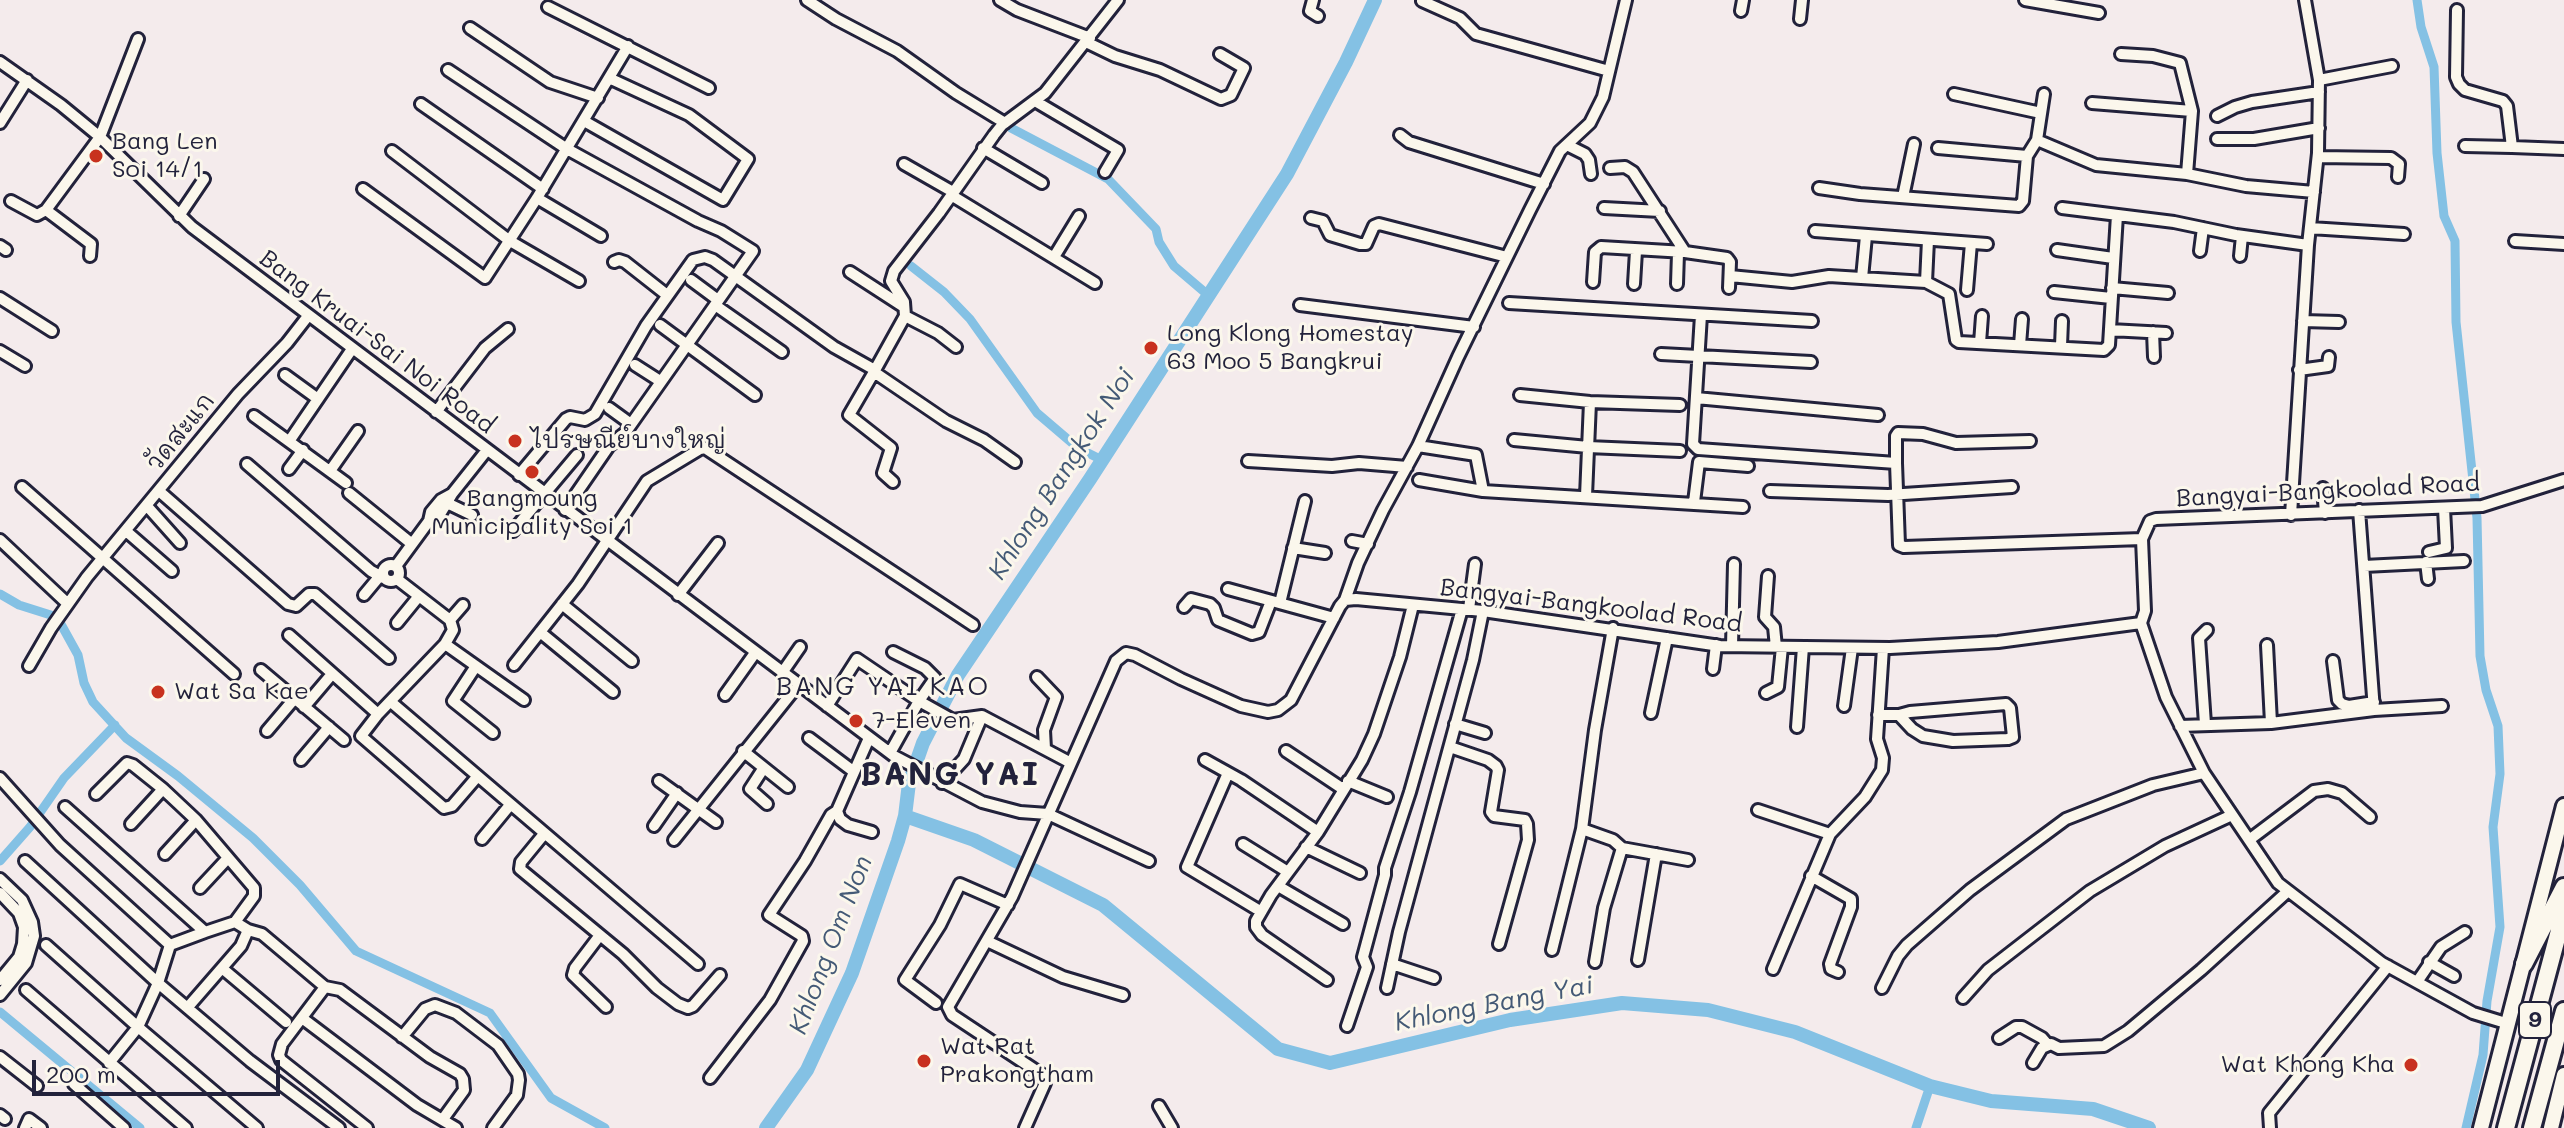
<!DOCTYPE html>
<meta charset="utf-8">
<style>
body{margin:0}
#map{position:relative;width:2564px;height:1128px;overflow:hidden;background:#f4ebec;font-family:Mali,sans-serif}
canvas{display:block}
.scale{position:absolute;left:32px;top:1060px;width:248px;height:36px;box-sizing:border-box;border:4px solid #22223b;border-top:0;padding-left:10px;font-size:24px;line-height:28px;white-space:nowrap;color:#22223b;-webkit-text-stroke:6px #fbf7ec;paint-order:stroke}
</style>
<div id="map">
<canvas width="2564" height="1128"></canvas>
<div class="scale">200 m</div>
</div>
<script>
const c = document.querySelector('canvas').getContext('2d');
c.lineJoin = 'round';
function poly(rows) {
  const path = new Path2D();
  for (const r of rows) {
    if (r.length === 3) {
      path.moveTo(r[0] + r[2], r[1]);
      path.arc(r[0], r[1], r[2], 0, 2 * Math.PI);
      continue;
    }
    path.moveTo(r[0], r[1]);
    for (let i = 2; i < r.length; i += 2) path.lineTo(r[i], r[i + 1]);
  }
  return path;
}
function strokePath(path, color, width, dash) {
  c.strokeStyle = color;
  c.lineWidth = width;
  c.lineCap = dash ? 'butt' : 'round';
  c.setLineDash(dash || []);
  c.stroke(path);
}
function label(font, color, halo, rows, align = 'center') {
  c.font = font + ' Mali,"Playpen Sans Thai",sans-serif';
  c.lineWidth = 6;
  c.setLineDash([]);
  c.textBaseline = 'middle';
  c.strokeStyle = halo;
  c.fillStyle = color;
  for (const [text, x, y, turn = 0] of rows) {
    c.save();
    c.translate(x, y);
    c.rotate((+turn || 0) * Math.PI / 180);
    c.textAlign = isNaN(turn) ? turn : align;
    if (halo) c.strokeText(text, 0, 0);
    c.fillText(text, 0, 0);
    c.restore();
  }
}
strokePath(poly([
 [2417,0,2421,27,2434,67,2437,153,2444,216,2455,241,2456,322,2477,518,2480,656,2486,690,2498,726,2500,774,2493,827,2500,927,2487,1001,2483,1055,2466,1128],
 [1011,128,1108,179,1156,229,1159,242,1174,266,1208,295],
 [911,266,944,292,970,319,1037,413,1078,448,1102,460],
 [0,594,19,605,57,617,78,655,84,683,93,702,126,738,178,776,253,838,300,885,356,951,490,1013,551,1098,605,1128],
 [0,861,30,827,64,778,115,725],
 [0,1012,140,1128],
 [1916,1128,1930,1086]
]), '#84c1e4', 9);
strokePath(poly([
 [905,816,974,840,1103,905,1278,1049,1330,1063,1510,1020,1622,1003,1708,1010,1795,1032,1930,1086,1991,1101,2093,1109,2149,1128],
 [766,1128,807,1070,852,973,898,841,905,816,909,783,923,743,958,675,1090,479,1287,174,1346,62,1375,0]
]), '#84c1e4', 14);
const minor = poly([
 [807,0,836,19,897,51,956,93,1005,123],
 [1000,0,1017,10,1090,38],
 [1313,0,1310,11,1318,16],
 [2025,0,2099,13],
 [1422,1,1460,18,1476,34,1609,71],
 [548,7,709,88],
 [2457,10,2456,77,2459,84,2465,90,2503,101,2507,106,2512,147,2564,149],
 [1741,11,1743,0],
 [1800,19,1802,0],
 [470,28,550,82,598,98],
 [1086,42,1115,56,1160,70,1221,99,1231,95,1244,68,1220,54],
 [2121,54,2153,56,2180,63,2192,111,2187,174],
 [0,62,61,105,100,137,192,227,894,756,982,802,1020,812,1048,814,1149,861],
 [448,70,567,149,698,221,721,231,753,251,625,433,609,446,565,510],
 [2319,80,2392,66],
 [1954,94,2041,113],
 [1035,101,1118,150,1105,172],
 [2092,103,2192,111],
 [421,104,543,189],
 [2217,116,2235,107,2252,102,2319,92],
 [584,121,723,200,748,159,689,115,609,78],
 [0,123,27,80],
 [1400,135,1409,142,1544,184],
 [2217,139,2254,139,2319,128],
 [2037,140,2096,165,2187,174,2246,186,2314,192],
 [1567,145,1585,154,1589,160,1591,174],
 [2465,146,2512,147],
 [983,148,1042,183],
 [1938,148,2027,156],
 [392,151,510,241,579,281],
 [2318,157,2391,158,2399,164,2398,177],
 [904,164,953,192],
 [1610,168,1625,167,1633,172,1685,252,1727,258,1730,262,1729,288],
 [1819,188,1860,194,2019,206,2023,201,2027,156,2037,140,2044,94],
 [363,189,485,278,537,198,628,46],
 [951,195,1095,283],
 [1903,197,1914,144],
 [537,198,601,236],
 [11,201,37,215,46,210,100,137,138,39],
 [1604,208,1660,211],
 [2062,208,2174,222,2236,235,2308,245],
 [46,210,91,244,90,256],
 [179,216,204,179],
 [1311,218,1323,221,1330,235,1360,244,1366,244,1374,226,1379,224,1507,257],
 [2310,228,2404,234],
 [1815,231,1987,244],
 [2515,241,2564,244],
 [0,246,6,250],
 [2057,250,2113,258],
 [2200,251,2203,228],
 [2240,256,2242,236],
 [1054,257,1079,216],
 [614,262,619,260,625,262,667,295],
 [850,272,904,307],
 [1730,276,1792,282,1829,276,1926,282,1949,294,1956,340,1959,342,2104,350,2109,345,2117,215],
 [1862,278,1866,236],
 [691,280,718,300],
 [1593,282,1595,252,1601,247,1685,252],
 [1926,282,1928,240],
 [1634,284,1636,251],
 [1677,284,1678,253],
 [2112,288,2168,293],
 [1967,290,1971,243],
 [2054,292,2111,298],
 [0,298,52,331],
 [1509,303,1812,321],
 [715,305,782,352],
 [1300,305,1474,327],
 [1701,315,1693,444,1698,449,1896,463],
 [905,316,938,333,956,347],
 [2303,321,2339,322],
 [660,325,755,395],
 [2110,330,2166,333],
 [2153,332,2154,357],
 [1980,343,1982,316],
 [2020,345,2022,319],
 [2061,346,2062,321],
 [0,351,25,366],
 [1661,354,1811,362],
 [635,365,660,381],
 [875,370,874,372,946,421,984,440,1015,462],
 [2299,370,2328,366,2329,357],
 [874,372,849,415,891,448,883,473,893,482],
 [285,375,318,399],
 [1520,395,1590,402,1680,405],
 [1696,398,1878,415],
 [609,408,631,424],
 [436,412,485,348,508,329],
 [254,416,346,483],
 [290,440,352,349],
 [1514,440,1588,447,1680,451],
 [2030,441,1956,443,1923,434,1898,433,1896,436,1896,463,1899,545,1904,547,2142,539],
 [1418,446,1476,455,1483,491,1743,507],
 [1248,461,1332,466,1359,463,1407,467],
 [247,464,371,571,384,578],
 [289,469,303,450],
 [330,471,358,431],
 [519,475,566,419,570,417,585,420,595,414,646,326,693,260,705,257,713,260,834,347,875,370,905,316,904,302,891,281,894,271,939,213,994,135,1002,125,1045,93,1118,0],
 [1419,480,1483,491],
 [22,487,234,674],
 [2323,488,2325,513],
 [159,491,288,604,296,606,309,594,315,594,389,658],
 [1770,491,1888,495,2012,487],
 [349,493,412,544],
 [1586,496,1590,402],
 [445,502,472,515],
 [1694,502,1699,462,1748,466],
 [147,506,180,543],
 [2359,510,2374,710],
 [2291,515,2308,245,2318,153,2319,80,2305,0],
 [429,521,439,516,452,494,487,450],
 [126,531,172,571],
 [513,531,577,455],
 [0,540,68,604],
 [1352,541,1368,544],
 [1293,548,1325,553],
 [2429,552,2446,548,2444,508],
 [2426,562,2428,579],
 [391,573,8],
 [396,566,429,521,431,512,441,500,452,494],
 [2364,566,2464,561],
 [1768,576,1765,617,1774,627,1776,647],
 [397,579,450,620,453,630,445,644,378,714,361,736,444,808,452,806,477,777],
 [1228,589,1334,618],
 [364,595,379,577],
 [678,595,718,543],
 [1345,600,1358,563,1383,510,1418,446,1458,357,1530,210,1560,151,1590,123,1603,97,1626,0],
 [1280,603,1305,501],
 [562,604,632,661],
 [1184,607,1191,599,1210,604,1214,608,1218,620,1252,634,1259,632,1271,601],
 [1469,609,1475,564],
 [450,620,463,605],
 [397,623,419,596],
 [2141,623,2166,697,2204,773,2278,883,2382,963,2473,1013,2509,1024],
 [540,632,613,692],
 [289,635,378,714],
 [445,644,524,700],
 [2267,645,2271,723],
 [1732,646,1734,564],
 [2333,661,2338,700,2342,704,2349,706,2374,702],
 [514,665,578,584,647,481,700,449,705,448,973,625],
 [29,666,51,628,87,577,238,394,287,343,308,316],
 [476,666,453,701,493,733],
 [1713,669,1716,645],
 [261,670,344,740],
 [782,673,800,647],
 [1037,677,1056,697,1044,730,1045,749],
 [1766,693,1778,687,1782,647],
 [725,695,755,653],
 [391,702,698,964],
 [827,706,857,659,919,701,953,720,982,716],
 [1844,706,1852,648],
 [304,707,332,674],
 [1651,713,1667,638],
 [1878,715,1899,715,1910,712,2006,704,2010,708,2013,737,2008,739,1953,741,1923,736,1912,729,1899,715],
 [1455,724,1485,733],
 [2205,724,2199,638,2207,630],
 [2180,726,2271,723,2374,710,2442,706],
 [1797,727,1803,647],
 [267,731,295,698],
 [809,738,853,771],
 [869,738,837,811,840,819,848,825,872,832],
 [1450,747,1488,760,1496,766,1498,770,1491,812,1494,816,1525,820,1527,824,1528,840,1499,944],
 [743,751,788,787],
 [1286,751,1343,789],
 [890,753,919,701,935,678,925,668,893,652],
 [301,760,329,727],
 [1205,760,1241,780,1318,832],
 [763,769,750,789,767,804],
 [1228,773,1187,867,1260,911],
 [0,778,60,845,170,945],
 [659,781,716,822],
 [1348,781,1387,797],
 [942,783,964,759,982,716,1071,763],
 [65,807,205,932,235,922,254,896,254,888,196,820,163,789,133,765,127,763,96,794],
 [1758,810,1830,834],
 [131,824,163,789],
 [654,826,677,793],
 [1582,829,1613,840,1622,848,1688,860],
 [544,834,521,862,520,869,623,954,657,988,678,1004,688,1008,693,1006,720,975],
 [482,839,510,805],
 [674,840,798,685],
 [2249,840,2314,791,2328,789,2342,793,2370,817],
 [1243,844,1288,872],
 [1306,847,1360,873],
 [165,854,196,820],
 [25,861,158,983,250,1061,339,1128],
 [1811,876,1851,899,1851,907,1830,964,1831,969,1838,972],
 [0,879,22,900,32,922,34,936,26,963,0,995],
 [1278,886,1343,924],
 [200,888,227,859],
 [0,893,19,913,24,927,23,944,19,957,0,980],
 [248,930,262,934,325,987,340,990,430,1057,460,1074,463,1079,464,1090,443,1119],
 [597,939,575,968,573,975,606,1007],
 [987,941,1063,977,1123,995],
 [46,945,138,1027,257,1128],
 [1552,950,1582,829,1595,730,1613,628],
 [1638,960,1656,854],
 [1595,962,1604,908,1622,848],
 [2429,962,2454,976],
 [1392,964,1434,978],
 [223,969,286,1022],
 [1773,969,1830,834,1865,797,1882,770,1883,758,1877,739,1883,648],
 [1327,980,1262,935,1256,927,1256,921,1271,895,1318,832,1362,760,1374,734,1400,657,1413,605],
 [2417,982,2441,947,2465,932],
 [325,987,282,1044,279,1055,281,1060,367,1128],
 [1387,988,1399,932,1473,660,1483,611],
 [1882,988,1898,956,1907,945,1970,890,2066,819,2153,785,2204,773],
 [26,990,186,1128],
 [1963,998,1988,970,2090,891,2165,846,2232,815],
 [936,1003,905,980,940,925,960,884,1008,905],
 [188,1007,241,946,248,930,235,922],
 [302,1018,417,1105,456,1128],
 [1347,1026,1367,967,1363,957,1385,875,1385,868,1410,792,1462,609],
 [402,1037,425,1009,435,1005,456,1013,498,1045,518,1074,519,1080,517,1095,493,1128],
 [1999,1038,2016,1027,2022,1027,2042,1038,2048,1045],
 [0,1057,37,1086],
 [109,1063,138,1027,158,983,170,945,205,932],
 [2033,1063,2042,1048,2051,1044,2059,1048,2104,1046,2128,1031,2201,970,2287,892],
 [710,1078,770,1000,803,941,802,936,769,915,805,861,831,815,837,811],
 [74,1084,124,1128],
 [1159,1106,1172,1128],
 [0,1115,5,1119],
 [25,1128,29,1119,41,1128],
 [1025,1128,1045,1083,1044,1076,952,1015,948,1007,1012,897,1116,661,1126,653,1135,655,1181,679,1241,706,1268,712,1278,710,1291,700,1340,606,1345,600,1356,599,1483,611,1720,646,1890,648,1998,642,2141,623,2145,611,2142,539,2150,521,2156,519,2482,506,2564,480],
 [2270,1128,2269,1113,2388,966]
]);
const major = poly([
 [2481,1128,2564,806],
 [2551,1128,2564,1075]
]);
const highway = poly([
 [2524,964,2564,887],
 [2506,1128,2564,912],
 [2532,1128,2564,1011]
]);
strokePath(minor, '#22223b', 16);
strokePath(major, '#22223b', 20);
strokePath(highway, '#22223b', 22);
strokePath(minor, '#fbf7ec', 10);
strokePath(major, '#fbf7ec', 14);
strokePath(highway, '#fbf7ec', 16);
for (const [x, y, r, color] of [
 [96,156,8,"#c8321e"],
 [1151,348,8,"#c8321e"],
 [515,441,8,"#c8321e"],
 [532,472,8,"#c8321e"],
 [158,692,8,"#c8321e"],
 [856,721,8,"#c8321e"],
 [924,1061,8,"#c8321e"],
 [2411,1065,8,"#c8321e"]
]) {
  const dot = new Path2D();
  dot.arc(x, y, r, 0, 2 * Math.PI);
  c.fillStyle = color;
  c.fill(dot);
  strokePath(dot, '#fbf7ec', 3);
}
for (const [x, y, w] of [
 [2535,1020,32]
]) {
  const box = new Path2D();
  box.roundRect(x - w / 2, y - 18, w, 36, 6);
  c.fillStyle = '#fbf7ec';
  c.fill(box);
  strokePath(box, '#22223b', 2);
}
label('bold 22px', '#22223b', null, [
 ["9",2535,1020]
]);
label('24px', '#22223b', '#fbf7ec', [
 ["Bang Len",112,142],
 ["Soi 14/1",112,170],
 ["Long Klong Homestay",1167,334],
 ["63 Moo 5 Bangkrui",1167,362],
 ["ไปรษณีย์บางใหญ่",531,441],
 ["Bangmoung",532,499,"center"],
 ["Municipality Soi 1",532,527,"center"],
 ["Wat Sa Kae",174,692],
 ["7-Eleven",872,721],
 ["Wat Rat",940,1047],
 ["Prakongtham",940,1075],
 ["Wat Khong Kha",2395,1065,"right"]
], 'left');
label('24px', '#22223b', '#fbf7ec', [
 ["Bang Kruai-Sai Noi Road",377,342,37],
 ["วัดสะแก",181,432,-51],
 ["Bangyai-Bangkoolad Road",2328,491,-3],
 ["Bangyai-Bangkoolad Road",1591,606,7]
]);
label('italic 26px', '#445a76', '#fbf7ec', [
 ["Khlong Bangkok Noi",1062,474,-57],
 ["Khlong Om Non",831,945,-69],
 ["Khlong Bang Yai",1494,1004,-11]
]);
c.letterSpacing = '2px';
label('26px', '#22223b', '#fbf7ec', [
 ["BANG YAI KAO",883,687]
]);
c.letterSpacing = '0px';
c.letterSpacing = '2px';
label('bold 32px', '#22223b', '#fbf7ec', [
 ["BANG YAI",950,775]
]);
c.letterSpacing = '0px';
</script>
